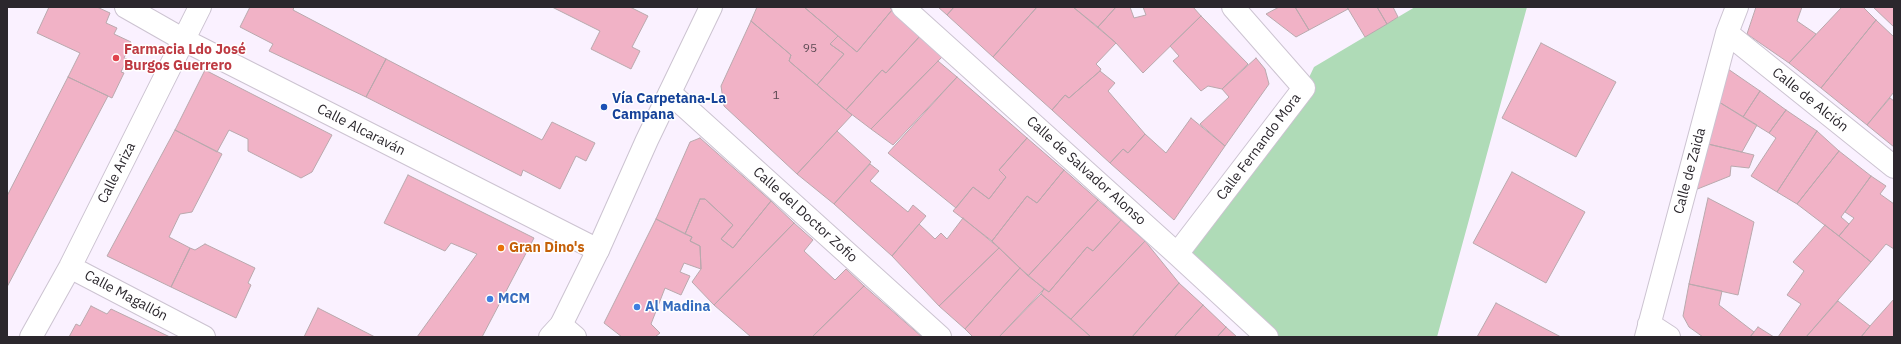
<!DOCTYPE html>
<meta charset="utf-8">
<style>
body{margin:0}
#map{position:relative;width:1901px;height:344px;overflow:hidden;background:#faf1ff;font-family:"IBM Plex Sans",sans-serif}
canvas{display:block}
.frame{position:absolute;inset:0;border:8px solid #2b272d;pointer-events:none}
</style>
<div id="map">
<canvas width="1901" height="344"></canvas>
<div class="frame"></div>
</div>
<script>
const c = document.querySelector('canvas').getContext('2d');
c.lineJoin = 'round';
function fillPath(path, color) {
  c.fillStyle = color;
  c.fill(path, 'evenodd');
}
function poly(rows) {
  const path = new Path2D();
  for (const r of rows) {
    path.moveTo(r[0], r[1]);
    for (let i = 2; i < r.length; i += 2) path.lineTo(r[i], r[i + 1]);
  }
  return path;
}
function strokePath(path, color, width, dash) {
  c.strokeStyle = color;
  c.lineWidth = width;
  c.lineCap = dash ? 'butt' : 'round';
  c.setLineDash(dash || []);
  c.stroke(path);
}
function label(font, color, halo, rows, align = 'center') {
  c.font = font + ' "IBM Plex Sans",sans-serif';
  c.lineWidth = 3;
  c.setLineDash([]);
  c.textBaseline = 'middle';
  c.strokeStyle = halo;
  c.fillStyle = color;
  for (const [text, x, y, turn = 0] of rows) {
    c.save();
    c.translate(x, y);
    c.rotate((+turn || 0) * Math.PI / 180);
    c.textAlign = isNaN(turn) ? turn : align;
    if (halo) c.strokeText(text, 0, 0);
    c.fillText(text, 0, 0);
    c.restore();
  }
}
fillPath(poly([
 [1415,7,1527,7,1437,337,1267,337,1177,254,1304,88,1314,67]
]), '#afdbb7');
const building = poly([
 [49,7,97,7,110,13,106,23,117,28,114,34,131,42,124,58,127,59,121,72,124,73,112,98,68,77,80,53,37,33,49,7],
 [250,7,294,7,293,10,386,59,366,97,269,51,273,44,240,27,250,7],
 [552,7,630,7,648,16,632,47,640,51,631,69,591,49,600,31,552,7],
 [757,7,804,7,838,36,830,44,844,54,817,85,789,61,791,55,751,21,757,7],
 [804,7,889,7,892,10,857,52,804,7],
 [938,7,954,7,947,15,938,7],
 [954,7,1037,7,993,57,947,15,954,7],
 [1037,7,1073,7,1116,43,1096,64,1101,69,1100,71,1069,98,1065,95,1052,110,993,57,1037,7],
 [1073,7,1116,7,1098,27,1073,7],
 [1116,7,1130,7,1134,18,1146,15,1143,7,1193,7,1201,16,1143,73,1116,43,1098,27,1116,7],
 [1279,7,1295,7,1309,30,1296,37,1266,14,1279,7],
 [1295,7,1347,7,1348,9,1309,30,1295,7],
 [1347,7,1377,7,1387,24,1365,37,1347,7],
 [1377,7,1393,7,1398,17,1387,24,1377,7],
 [1756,7,1802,7,1797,21,1816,34,1789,63,1747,34,1756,7],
 [1842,7,1863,7,1876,20,1821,88,1789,63,1842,7],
 [1873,7,1894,7,1894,27,1873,7],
 [892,10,920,36,886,73,882,70,846,110,817,85,844,54,830,44,838,36,857,52,892,10],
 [1201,16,1248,64,1222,89,1208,86,1201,91,1173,61,1179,56,1170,46,1201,16],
 [1876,20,1894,37,1894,92,1867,125,1821,88,1876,20],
 [751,21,791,55,789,61,852,115,797,174,724,106,721,86,751,21],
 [920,36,943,56,871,129,846,110,882,70,886,73,920,36],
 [1541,43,1616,82,1576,157,1502,118,1541,43],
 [1256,58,1265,69,1269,84,1225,146,1200,124,1229,97,1222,89,1256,58],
 [386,59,542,140,552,122,595,143,586,161,576,156,560,189,523,170,521,176,366,97,386,59],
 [938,61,957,77,893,145,871,129,938,61],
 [1728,69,1760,91,1743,117,1719,102,1728,69],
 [205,70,332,135,312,172,301,178,248,151,248,139,229,130,217,152,175,130,205,70],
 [1100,71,1115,83,1108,91,1145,134,1128,153,1123,149,1110,163,1052,110,1065,95,1069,98,1100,71],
 [68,77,108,96,7,287,7,196,68,77],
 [957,77,1027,138,999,170,1006,177,989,199,973,187,956,208,888,153,957,77],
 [1760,91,1786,110,1769,133,1743,117,1760,91],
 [1890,98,1894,101,1894,147,1867,125,1890,98],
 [1719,102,1757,125,1742,152,1708,144,1719,102],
 [1786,110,1817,131,1777,192,1751,176,1776,138,1769,133,1786,110],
 [1191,118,1225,146,1174,220,1110,163,1123,149,1128,153,1145,134,1166,153,1191,118],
 [175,130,222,154,192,212,180,214,169,237,190,248,171,287,107,256,175,130],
 [837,131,871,162,834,204,797,174,837,131],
 [1817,131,1839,151,1797,204,1777,192,1817,131],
 [700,138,771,201,733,248,721,239,733,225,705,199,700,199,685,234,656,219,690,142,700,138],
 [1027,138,1064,170,1037,203,1027,196,992,241,953,211,973,187,989,199,1006,177,999,170,1027,138],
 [1708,144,1754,155,1749,168,1731,166,1730,176,1695,190,1708,144],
 [1839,151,1871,176,1841,217,1849,224,1839,236,1797,204,1839,151],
 [870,164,879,171,870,181,908,212,913,205,926,216,892,256,834,204,870,164],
 [1064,170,1098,200,1028,276,992,241,1027,196,1037,203,1064,170],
 [1512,172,1585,212,1546,283,1473,243,1512,172],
 [408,175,534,238,482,337,417,337,477,254,451,243,445,251,384,223,408,175],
 [1871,176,1886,186,1880,194,1894,204,1894,249,1886,244,1871,262,1839,236,1854,218,1845,212,1871,176],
 [1708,198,1754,222,1738,295,1689,284,1708,198],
 [700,199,705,199,733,225,721,239,733,248,771,201,794,223,714,305,692,282,701,269,700,246,690,241,692,237,685,234,700,199],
 [1098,200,1121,220,1093,251,1087,247,1049,292,1028,276,1098,200],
 [963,218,999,248,939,306,892,256,919,224,935,239,941,233,947,239,963,218],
 [656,219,692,237,690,241,700,246,701,269,684,263,680,272,690,276,681,295,665,288,651,324,660,333,655,337,622,337,604,323,656,219],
 [1121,220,1145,241,1071,319,1041,294,1044,289,1049,292,1087,247,1093,251,1121,220],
 [794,223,813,240,804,251,835,280,846,269,864,286,812,337,751,337,714,305,794,223],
 [1825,225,1871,262,1806,337,1778,337,1801,304,1787,295,1804,271,1793,262,1825,225],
 [1145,241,1179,283,1132,337,1091,337,1071,319,1145,241],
 [205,244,255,268,248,283,251,285,236,318,171,287,190,248,195,250,205,244],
 [999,248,1020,268,965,329,939,306,999,248],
 [1020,268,1044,289,999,337,973,337,965,329,1020,268],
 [1179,283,1203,305,1174,337,1132,337,1179,283],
 [1689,284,1722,291,1719,305,1754,332,1750,337,1703,337,1689,327,1683,316,1689,284],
 [864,286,922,337,812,337,864,286],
 [1041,294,1090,336,1089,337,999,337,1041,294],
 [1894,299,1894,337,1861,337,1870,326,1894,299],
 [1838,301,1870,326,1861,337,1806,337,1838,301],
 [1496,303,1561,337,1477,337,1496,303],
 [1203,305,1226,327,1217,337,1174,337,1203,305],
 [91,306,107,314,111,309,170,337,69,337,76,324,80,326,91,306],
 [318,308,375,337,304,337,318,308],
 [1226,327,1237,337,1217,337,1226,327],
 [1758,327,1774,337,1750,337,1758,327]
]);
fillPath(building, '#f1b2c6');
strokePath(building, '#b9a8ad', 1);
const street = poly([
 [126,7,184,40,598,250],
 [903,7,1177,254,1267,337],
 [1727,33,1894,167],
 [670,93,940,337],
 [1177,254,1304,88,1233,7],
 [70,267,204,337],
 [1649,324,1669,337],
 [561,325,575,337],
 [31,337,70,267,200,7],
 [1646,337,1727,33,1737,7]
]);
const secondary = poly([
 [550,337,561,325,598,250,647,140,711,7]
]);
strokePath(street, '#ccc3d1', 24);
strokePath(secondary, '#ccc3d1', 24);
strokePath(street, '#fff', 22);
strokePath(secondary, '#fff', 22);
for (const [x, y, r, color] of [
 [116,58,4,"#e0444e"],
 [604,107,4,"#1a4fb4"],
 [501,248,4,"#e8710a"],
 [490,299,4,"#3f7fe0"],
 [637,307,4,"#3f7fe0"]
]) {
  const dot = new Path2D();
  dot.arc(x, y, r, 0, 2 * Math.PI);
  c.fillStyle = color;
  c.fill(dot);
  strokePath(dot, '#fff', 1.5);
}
label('12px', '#5c4a53', null, [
 ["95",810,49],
 ["1",776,96]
]);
label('bold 14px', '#be3a42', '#fff', [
 ["Farmacia Ldo José",124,50],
 ["Burgos Guerrero",124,66]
], 'left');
label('bold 14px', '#164399', '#fff', [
 ["Vía Carpetana-La",612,99],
 ["Campana",612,115]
], 'left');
label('14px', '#2b272d', '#fff', [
 ["Calle de Alción",1810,100,39],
 ["Calle Alcaraván",361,130,27],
 ["Calle Fernando Mora",1259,147,-53],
 ["Calle de Salvador Alonso",1086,171,42],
 ["Calle de Zaida",1690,171,-75],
 ["Calle Ariza",117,173,-63],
 ["Calle del Doctor Zofio",805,215,42],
 ["Calle Magallón",126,296,28]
]);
label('bold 14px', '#c56008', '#fff', [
 ["Gran Dino's",509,248]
], 'left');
label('bold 14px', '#366cbe', '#fff', [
 ["MCM",498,299],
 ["Al Madina",645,307]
], 'left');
</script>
